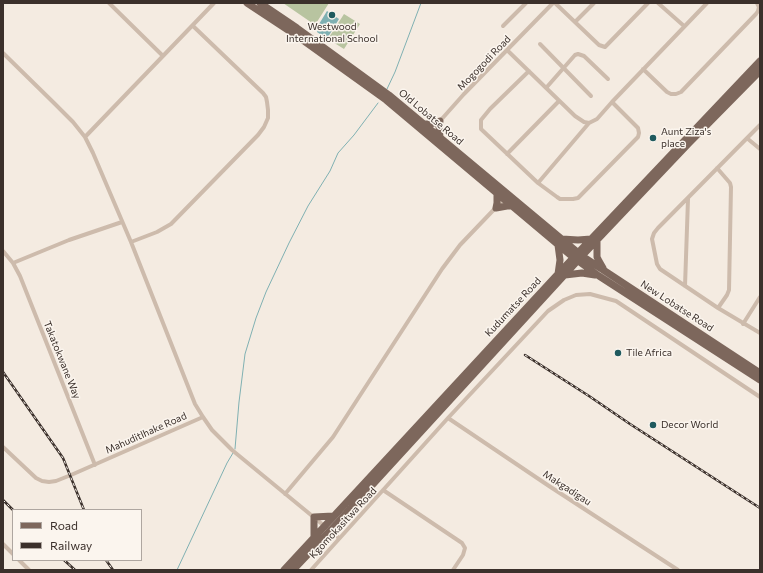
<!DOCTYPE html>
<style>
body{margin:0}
#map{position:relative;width:763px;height:573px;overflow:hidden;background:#f4ebe1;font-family:Commissioner,sans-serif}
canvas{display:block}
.frame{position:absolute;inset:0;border:4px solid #3b302b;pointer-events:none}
.legend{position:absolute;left:12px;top:509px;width:130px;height:52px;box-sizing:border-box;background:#fbf5ee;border:1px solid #aea6a0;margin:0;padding:5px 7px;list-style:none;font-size:12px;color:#3b302b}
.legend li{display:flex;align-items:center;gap:8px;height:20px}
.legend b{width:20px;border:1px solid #aea6a0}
</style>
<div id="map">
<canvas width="763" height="573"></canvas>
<div class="frame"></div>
<ul class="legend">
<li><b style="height:5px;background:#7d675c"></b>Road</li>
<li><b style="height:5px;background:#3b302b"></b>Railway</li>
</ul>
</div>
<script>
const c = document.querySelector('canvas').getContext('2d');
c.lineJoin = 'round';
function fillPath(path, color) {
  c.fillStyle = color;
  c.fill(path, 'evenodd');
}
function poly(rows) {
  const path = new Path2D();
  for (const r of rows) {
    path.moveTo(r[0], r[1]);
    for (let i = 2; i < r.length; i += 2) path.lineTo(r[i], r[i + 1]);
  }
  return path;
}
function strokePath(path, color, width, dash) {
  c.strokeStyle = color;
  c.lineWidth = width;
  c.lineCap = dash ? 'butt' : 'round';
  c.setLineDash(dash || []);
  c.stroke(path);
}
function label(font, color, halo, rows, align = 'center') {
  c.font = font + ' Commissioner,sans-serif';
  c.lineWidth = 3;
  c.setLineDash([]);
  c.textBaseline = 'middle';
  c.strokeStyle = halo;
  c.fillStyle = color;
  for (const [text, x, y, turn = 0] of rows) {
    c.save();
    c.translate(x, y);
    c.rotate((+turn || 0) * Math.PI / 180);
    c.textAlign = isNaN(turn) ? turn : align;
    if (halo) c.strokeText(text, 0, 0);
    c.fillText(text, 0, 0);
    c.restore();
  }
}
fillPath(poly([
 [283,3,329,3,315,25],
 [344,14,360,24,344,49,328,39]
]), '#b8c4a0');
fillPath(poly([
 [327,11,339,19,328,37,325,35,323,36,317,32,318,30,316,29]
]), '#7fb0b2');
strokePath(poly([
 [387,89,395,72,421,3],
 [235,449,239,402,245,354,256,318,266,292,289,243,308,206,330,171,338,153,354,135,378,103],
 [177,570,227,463,233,453]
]), '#7fb0b2', 1);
strokePath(poly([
 [109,3,163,56],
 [555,3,599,45,605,47,648,3],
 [658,3,684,26],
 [575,22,594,3],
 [503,26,526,3],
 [540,44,591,96],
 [507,50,575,116,584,122,589,123,597,119,612,102,707,3],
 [3,53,55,104,73,122,85,137,93,153,131,242,195,404,203,417,212,430,232,450,339,538],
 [643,69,667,92,671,94,676,94,681,92,756,14,758,11,759,7,757,3],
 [529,71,490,109,481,120,481,129,538,183,557,197,560,199,573,199,578,198,638,137,639,133,638,128,612,102],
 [546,88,575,55,578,54,584,56,608,79],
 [440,121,464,94,553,3],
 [760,125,658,228,654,233,652,239,657,264,660,269,718,308,760,333],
 [85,137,214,3],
 [748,139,760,149],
 [507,154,559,101],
 [717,168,730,183,731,187,729,290,727,295,718,308],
 [538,183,589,123],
 [131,242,157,232,171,224,258,135,264,127,268,118,268,110,267,102,266,97,263,93,193,26],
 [3,251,13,263,20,276,95,465],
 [13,263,69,240,122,222],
 [685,286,688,199],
 [743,324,760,297],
 [448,418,549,486,678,570],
 [3,447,36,478,42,481,49,482,56,481,71,475,203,417],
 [383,490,462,543,465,548,463,555,453,570],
 [285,494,333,437,442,269,460,245,505,198],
 [3,544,13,554],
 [19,560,29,570],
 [311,570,448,418,548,311,564,300,576,295,590,294,616,301,760,397]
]), '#cdbbac', 4);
strokePath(poly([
 [247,3,294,34,386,100,574,258,599,276,760,380],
 [260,3,297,28,389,95,582,256,760,373],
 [424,124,431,124,440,121,439,127,440,137],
 [497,194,497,203,496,208,507,206,512,206],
 [562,239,578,240,591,239],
 [597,242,597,257,599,261,603,268],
 [558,245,560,260,558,274],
 [565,275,582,273,595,275],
 [314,537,314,517,333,516],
 [284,570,558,274,760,61],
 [293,570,331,530,582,256,689,143,760,71]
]), '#7d675c', 7);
const rail = poly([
 [525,355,589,396,630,424,760,508],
 [3,372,63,458,84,510],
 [3,500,13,510],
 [64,560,75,570],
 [106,560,113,570]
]);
strokePath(rail, '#3b302b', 2.5);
strokePath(rail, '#fbf5ee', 1, [3]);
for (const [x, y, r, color] of [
 [332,15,4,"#1f5a5e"],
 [653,138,4,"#1f5a5e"],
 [618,353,4,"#1f5a5e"],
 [653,425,4,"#1f5a5e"]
]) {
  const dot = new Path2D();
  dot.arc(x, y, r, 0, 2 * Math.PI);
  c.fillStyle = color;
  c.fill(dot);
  strokePath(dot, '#fbf5ee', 1.5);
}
label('10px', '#3b302b', '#fbf5ee', [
 ["Westwood",332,27,"center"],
 ["International School",332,39,"center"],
 ["Aunt Ziza's",661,132],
 ["place",661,144],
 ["Tile Africa",626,353],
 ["Decor World",661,425]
], 'left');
label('10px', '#3b302b', '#fbf5ee', [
 ["Mogogodi Road",484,63,-46],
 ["Old Lobatse Road",431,117,40],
 ["New Lobatse Road",677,306,33],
 ["Kudumatse Road",513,307,-47],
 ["Takatokwane Way",62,360,68],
 ["Mahuditlhake Road",146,433,-24],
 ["Makgadigau",567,488,33],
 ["Kgomokasitwa Road",343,523,-47]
]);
</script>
